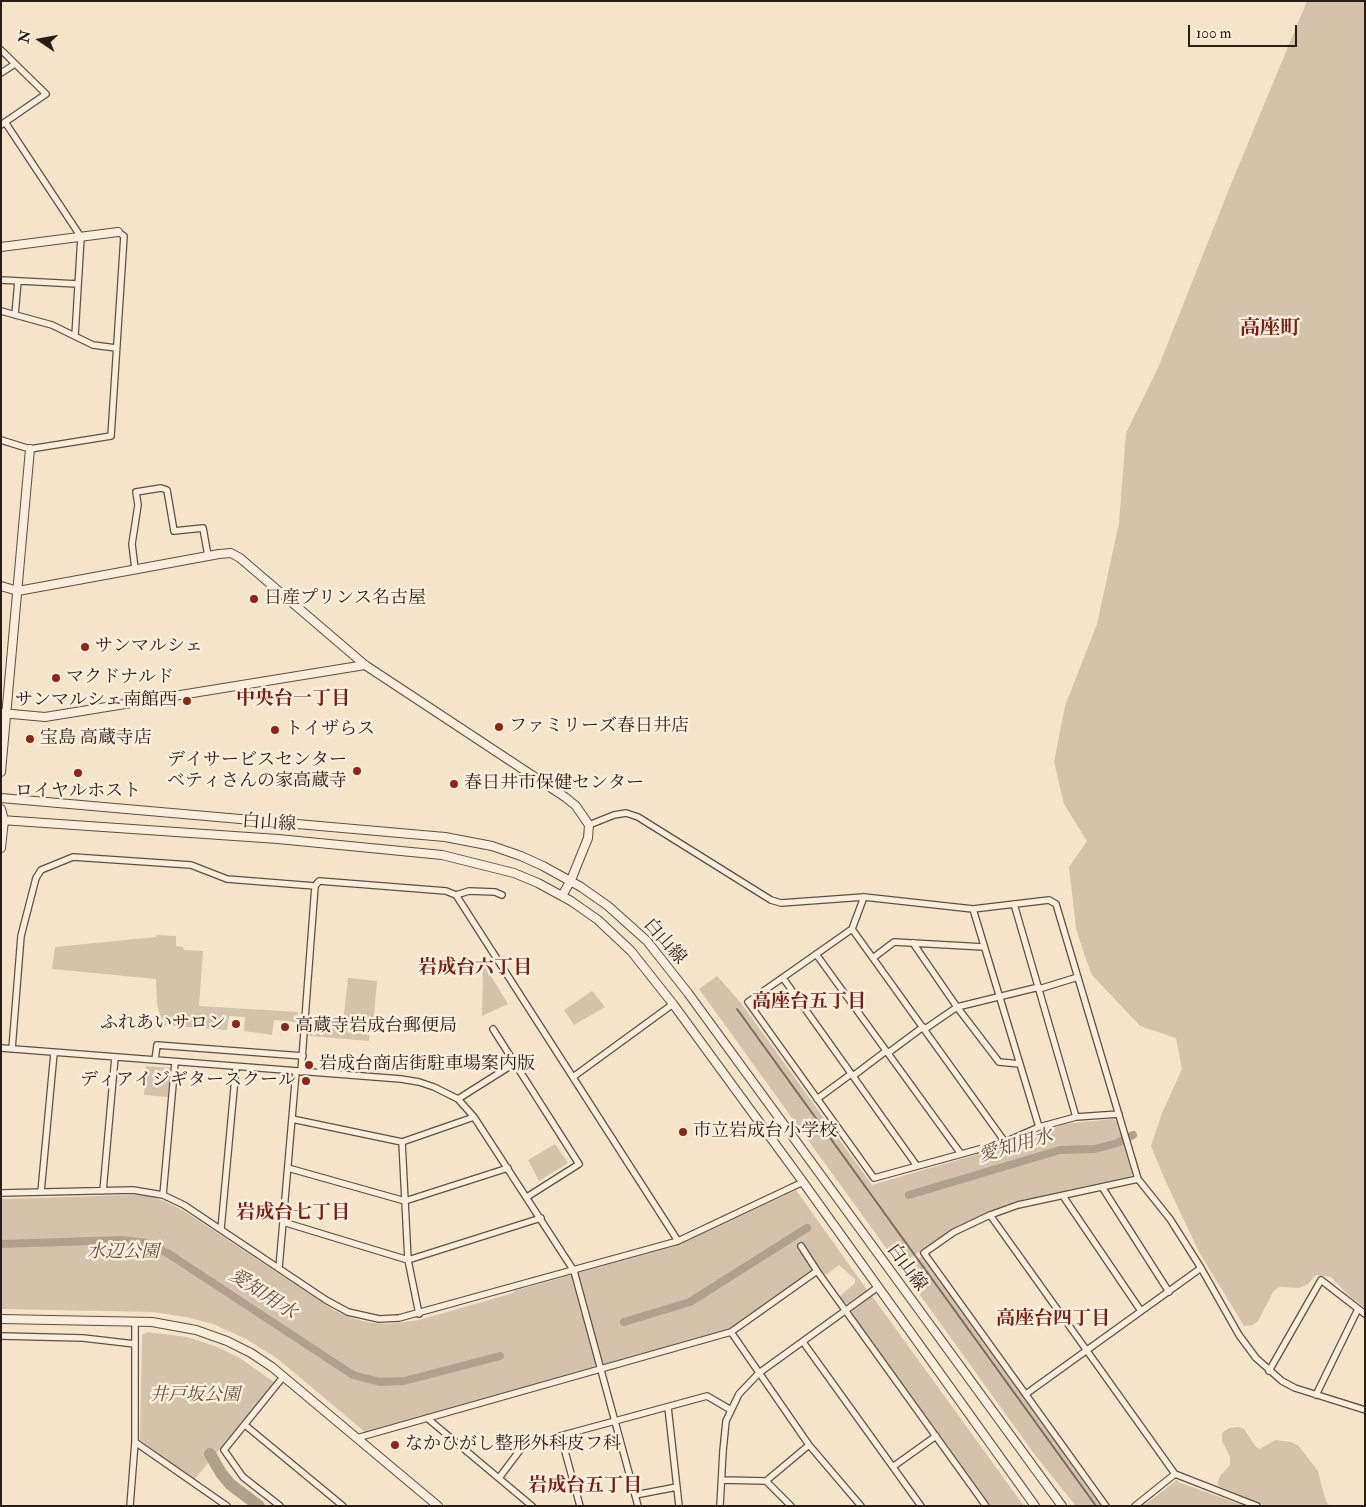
<!DOCTYPE html>
<meta charset="utf-8">
<style>
body{margin:0}
#map{position:relative;width:1366px;height:1507px;overflow:hidden;background:#f5e5c8;font-family:"IM FELL Double Pica",serif}
canvas{display:block}
.frame{position:absolute;inset:0;border:2px solid #291e16;pointer-events:none}
.north{position:absolute;left:15px;top:15px;width:50px;height:50px;-webkit-text-stroke:4px #f8eedb;paint-order:stroke;rotate:282deg;font-size:14px;font-weight:700;line-height:20px;text-align:center;color:#291e16}
.north::after{content:'';display:block;margin:auto;width:18px;height:22px;background:#291e16;clip-path:polygon(50% 0,100% 100%,50% 72%,0 100%)}
.scale{position:absolute;left:1188px;top:25px;width:109px;height:22px;box-sizing:border-box;border:2px solid #291e16;border-top:0;padding-left:6px;font-size:15px;line-height:18px;white-space:nowrap;color:#291e16;-webkit-text-stroke:4px #f8eedb;paint-order:stroke}
</style>
<div id="map">
<canvas width="1366" height="1507"></canvas>
<div class="frame"></div>
<div class="north">N</div>
<div class="scale">100 m</div>
</div>
<script>
const c = document.querySelector('canvas').getContext('2d');
c.lineJoin = 'round';
function fillPath(path, color) {
  c.fillStyle = color;
  c.fill(path, 'evenodd');
}
function poly(rows) {
  const path = new Path2D();
  for (const r of rows) {
    path.moveTo(r[0], r[1]);
    for (let i = 2; i < r.length; i += 2) path.lineTo(r[i], r[i + 1]);
  }
  return path;
}
function strokePath(path, color, width, dash) {
  c.strokeStyle = color;
  c.lineWidth = width;
  c.lineCap = dash ? 'butt' : 'round';
  c.setLineDash(dash || []);
  c.stroke(path);
}
function label(font, color, halo, rows, align = 'center') {
  c.font = font + ' "IM FELL Double Pica","Noto Serif JP",serif';
  c.lineWidth = 5;
  c.setLineDash([]);
  c.textBaseline = 'middle';
  c.strokeStyle = halo;
  c.fillStyle = color;
  for (const [text, x, y, turn = 0] of rows) {
    c.save();
    c.translate(x, y);
    c.rotate((+turn || 0) * Math.PI / 180);
    c.textAlign = isNaN(turn) ? turn : align;
    if (halo) c.strokeText(text, 0, 0);
    c.fillText(text, 0, 0);
    c.restore();
  }
}
fillPath(poly([
 [1307,1,1365,1,1365,1308,1348,1295,1331,1277,1316,1275,1308,1284,1299,1288,1279,1287,1273,1292,1258,1321,1253,1325,1244,1326,1199,1252,1165,1180,1151,1146,1162,1113,1182,1069,1176,1038,1140,1026,1092,975,1084,954,1076,928,1069,867,1087,841,1064,804,1054,762,1065,706,1097,624,1119,523,1126,433,1158,368,1229,189],
 [157,935,176,936,176,946,183,947,184,950,203,951,199,1006,298,1012,297,1022,274,1020,272,1035,244,1031,245,1017,229,1016,227,1030,163,1025,157,1004,156,979,52,969,55,947,156,937],
 [483,963,508,1004,482,1016],
 [717,976,741,1003,872,1185,975,1155,1065,1124,1113,1119,1117,1121,1132,1174,1131,1176,1022,1200,995,1209,955,1227,899,1266,699,989],
 [348,978,377,981,373,1026,343,1023],
 [592,991,605,1007,574,1025,564,1010],
 [309,1022,370,1027,369,1041,309,1036],
 [146,1066,171,1068,168,1097,144,1095],
 [555,1144,568,1163,539,1181,528,1160],
 [796,1190,867,1290,847,1304,844,1303,840,1296,855,1283,855,1279,839,1265,826,1275,824,1274,805,1249,801,1252,812,1270,728,1330,366,1433,278,1359,246,1339,213,1324,186,1317,153,1312,1,1309,1,1199,131,1195,148,1196,164,1201,184,1211,335,1311,355,1319,372,1323,388,1324,419,1320,513,1293,514,1291,681,1244],
 [922,1256,1103,1506,1076,1506,1035,1455,902,1270],
 [872,1296,1024,1506,991,1506,852,1314,852,1311],
 [147,1332,187,1337,215,1346,240,1358,275,1383,194,1480,140,1440,142,1335],
 [1239,1427,1244,1429,1256,1447,1260,1449,1275,1440,1291,1442,1298,1445,1318,1471,1323,1491,1327,1503,1330,1506,1266,1506,1218,1486,1218,1481,1220,1476,1230,1465,1230,1457,1222,1441,1222,1433,1229,1428],
 [1177,1480,1178,1482,1245,1506,1143,1506]
]), '#d2c3aa');
strokePath(poly([
 [737,1009,1096,1506]
]), '#7a6d5c', 2);
strokePath(poly([
 [909,1195,1060,1150,1095,1149,1117,1143,1133,1135],
 [1,1244,122,1240,146,1243,169,1254,353,1375,380,1382,404,1381,500,1356],
 [624,1322,690,1302,807,1228]
]), '#b0a18b', 8);
strokePath(poly([
 [210,1454,221,1473,230,1484,259,1506]
]), '#b0a18b', 12);
const minor = poly([
 [1,50,46,94,1,125],
 [1,73,15,64],
 [5,122,81,237,75,336],
 [1,280,78,284],
 [1,311,52,325,93,345,116,348],
 [15,315,18,281],
 [1,440,30,449,111,436,124,236,118,232],
 [135,569,132,544,138,505,136,492,161,488,167,490,174,531,203,528,208,556],
 [589,825,614,815,626,813,638,817,771,900,781,903,864,897,973,909,1049,900,1056,904,1138,1179,1170,1219,1201,1268,1239,1335,1256,1358,1282,1381,1295,1388,1365,1410],
 [456,895,678,1241],
 [864,897,852,929,748,1002,874,1178,1005,1142,1039,1127,1076,1117,1119,1114],
 [1014,904,1076,1117],
 [973,909,1039,1127],
 [852,929,1005,1142],
 [913,943,957,1007,999,1062,1020,1064],
 [816,954,961,1154],
 [873,958,894,942,984,947],
 [783,978,917,1166],
 [1039,989,1078,977],
 [493,1029,579,1164,527,1197],
 [925,1029,957,1007,1039,987],
 [1,1048,401,1079,419,1082,434,1087,458,1099,474,1117,574,1271,638,1506],
 [12,1049,21,936,36,878,41,870,73,857,191,865,227,879,315,886,319,881,446,891,456,895,469,891,495,892,502,895],
 [888,1053,923,1027],
 [155,1060,157,1045,303,1056],
 [301,1072,315,886],
 [853,1076,886,1051],
 [573,1077,673,1004],
 [458,1099,515,1063],
 [817,1099,851,1074],
 [292,1119,402,1142,474,1117],
 [402,1142,408,1260,419,1314],
 [288,1168,405,1201,508,1168],
 [1102,1187,1169,1292],
 [103,1191,115,1057],
 [41,1192,54,1053],
 [1,1193,133,1190,163,1195,184,1205,326,1300,348,1312,379,1319,399,1318,678,1241,803,1182],
 [163,1195,175,1062],
 [1063,1196,1141,1311],
 [990,1215,1175,1474,1257,1506],
 [283,1222,408,1260,541,1218],
 [221,1229,236,1067],
 [801,1246,817,1271,986,1506],
 [279,1268,296,1072],
 [731,1332,809,1445,861,1506],
 [1,1336,83,1338,135,1344],
 [803,1342,921,1506],
 [1269,1371,1321,1280,1365,1314],
 [1026,1394,1201,1268],
 [1316,1395,1358,1309],
 [668,1407,679,1506],
 [427,1418,532,1506],
 [245,1425,343,1506],
 [561,1437,580,1506],
 [357,1438,731,1332,817,1271],
 [135,1442,227,1506],
 [894,1466,936,1436],
 [499,1478,523,1446,707,1396,731,1410],
 [722,1480,766,1481,791,1506],
 [766,1481,809,1445],
 [635,1495,677,1487],
 [130,1506,135,1442,135,1322],
 [280,1506,243,1477,224,1450,283,1377],
 [720,1506,723,1451,726,1421,739,1394,759,1373,878,1287],
 [1106,1506,924,1253,954,1232,990,1215,1018,1205,1138,1179],
 [1135,1506,1175,1474]
]);
const tertiary = poly([
 [1,247,118,232],
 [1,586,18,591,219,554,231,553,240,558,365,665,565,797,576,806,589,825,588,838,571,880,562,896],
 [1,713,45,717,365,665],
 [1,772,30,449],
 [1,798,445,837,492,846,521,856,543,866,581,887,608,906,647,941,688,993,1062,1506],
 [1,809,4,820,1,848],
 [1,820,278,839,442,855,514,873,538,883,571,901,598,920,631,951,673,1004,803,1182,1035,1506],
 [1,1319,152,1322,196,1330,227,1341,251,1353,272,1367,438,1506]
]);
strokePath(minor, '#5c5042', 8);
strokePath(tertiary, '#5c5042', 10);
strokePath(minor, '#f8eedb', 5.5);
strokePath(tertiary, '#f8eedb', 8);
for (const [x, y, r, color] of [
 [254,599,5,"#8f2418"],
 [85,647,5,"#8f2418"],
 [56,678,5,"#8f2418"],
 [187,701,5,"#8f2418"],
 [499,727,5,"#8f2418"],
 [275,730,5,"#8f2418"],
 [30,739,5,"#8f2418"],
 [357,771,5,"#8f2418"],
 [78,773,5,"#8f2418"],
 [454,784,5,"#8f2418"],
 [236,1024,5,"#8f2418"],
 [285,1027,5,"#8f2418"],
 [309,1065,5,"#8f2418"],
 [306,1081,5,"#8f2418"],
 [683,1132,5,"#8f2418"],
 [395,1445,5,"#8f2418"]
]) {
  const dot = new Path2D();
  dot.arc(x, y, r, 0, 2 * Math.PI);
  c.fillStyle = color;
  c.fill(dot);
  strokePath(dot, '#f8eedb', 2);
}
label('18px', '#291e16', '#f8eedb', [
 ["日産プリンス名古屋",264,599],
 ["サンマルシェ",95,647],
 ["マクドナルド",66,678],
 ["サンマルシェ南館西",177,701,"right"],
 ["ファミリーズ春日井店",509,727],
 ["トイザらス",285,730],
 ["宝島 高蔵寺店",40,739],
 ["デイサービスセンター",347,761,"right"],
 ["ベティさんの家高蔵寺",347,782,"right"],
 ["春日井市保健センター",464,784],
 ["ロイヤルホスト",78,792,"center"],
 ["ふれあいサロン",226,1024,"right"],
 ["高蔵寺岩成台郵便局",295,1027],
 ["岩成台商店街駐車場案内版",319,1065],
 ["ディアイジギタースクール",296,1081,"right"],
 ["市立岩成台小学校",693,1132],
 ["なかひがし整形外科皮フ科",405,1445]
], 'left');
label('18px', '#291e16', '#f8eedb', [
 ["白山線",269,824,4],
 ["白山線",664,942,49],
 ["白山線",906,1268,54]
]);
label('italic 18px', '#5c5042', '#f8eedb', [
 ["水辺公園",123,1253],
 ["井戸坂公園",195,1396]
]);
label('bold 19px', '#7a1f14', '#f8eedb', [
 ["中央台一丁目",293,700],
 ["岩成台六丁目",475,969],
 ["高座台五丁目",809,1003],
 ["岩成台七丁目",293,1214],
 ["高座台四丁目",1053,1320],
 ["岩成台五丁目",585,1487]
]);
label('italic 19px', '#5f5245', '#f8eedb', [
 ["愛知用水",1016,1147,-16],
 ["愛知用水",262,1295,33]
]);
label('bold 20px', '#7a1f14', '#f8eedb', [
 ["高座町",1270,330]
]);
</script>
